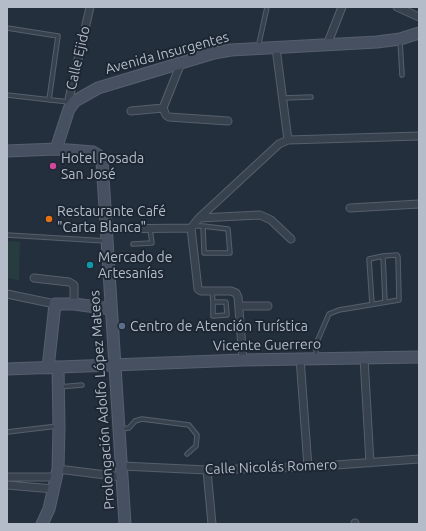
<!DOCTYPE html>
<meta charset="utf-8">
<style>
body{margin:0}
#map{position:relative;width:426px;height:531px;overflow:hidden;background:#242f3e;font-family:Ubuntu,sans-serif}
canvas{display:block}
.frame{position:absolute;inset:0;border:8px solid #b4bcc9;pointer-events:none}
</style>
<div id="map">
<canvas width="426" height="531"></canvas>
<div class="frame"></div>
</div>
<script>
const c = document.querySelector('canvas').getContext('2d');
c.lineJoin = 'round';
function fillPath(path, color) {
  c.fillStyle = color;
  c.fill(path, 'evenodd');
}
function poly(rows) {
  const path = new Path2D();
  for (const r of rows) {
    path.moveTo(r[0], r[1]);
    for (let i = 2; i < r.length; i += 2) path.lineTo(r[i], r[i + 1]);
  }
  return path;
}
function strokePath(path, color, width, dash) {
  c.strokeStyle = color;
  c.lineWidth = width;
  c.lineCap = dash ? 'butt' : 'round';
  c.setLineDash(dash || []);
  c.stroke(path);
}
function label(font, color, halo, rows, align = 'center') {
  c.font = font + ' Ubuntu,sans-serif';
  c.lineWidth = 4;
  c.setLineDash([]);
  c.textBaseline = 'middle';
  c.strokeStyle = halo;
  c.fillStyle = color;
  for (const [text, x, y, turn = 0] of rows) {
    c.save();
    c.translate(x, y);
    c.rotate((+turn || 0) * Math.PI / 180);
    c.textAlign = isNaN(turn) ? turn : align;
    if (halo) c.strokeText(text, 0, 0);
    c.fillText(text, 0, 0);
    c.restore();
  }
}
fillPath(poly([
 [7,241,20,242,19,280,7,278]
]), '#263c3f');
const lane = poly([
 [7,28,58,36,49,100],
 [400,40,402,75],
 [258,48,267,7],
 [7,95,69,102],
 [283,98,311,97],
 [193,226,203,226,228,229,230,253,204,253,203,226],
 [7,235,106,241],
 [133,244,152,243,150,229],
 [212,291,213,302,213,316,227,315,226,302,213,302],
 [372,304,369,259,383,256,385,302],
 [316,357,316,344,329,314,339,310,399,300,398,257,397,255,383,256],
 [59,387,82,385],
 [121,429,129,428,135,421,142,419,189,425,197,435,196,446,187,454],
 [7,432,58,426]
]);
const street = poly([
 [397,7,419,17],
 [327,45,342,7],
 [276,48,288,140],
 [181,63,163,108,166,115,169,117,228,121],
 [69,109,69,99,90,7],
 [131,111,163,108],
 [350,208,419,204],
 [199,218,260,215,271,220,291,239],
 [191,228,199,218,279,144,288,140,419,136],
 [191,228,198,289,201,291,231,291,236,293,238,297,243,360],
 [107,229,191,228],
 [34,278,69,282,74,285,74,304],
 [7,294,55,304],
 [239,306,268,306],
 [300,358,308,467],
 [364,358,370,463],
 [122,466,207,470,308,467,419,459],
 [58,469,122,477],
 [207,470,212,524],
 [7,477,56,477],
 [7,485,54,489],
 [355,523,355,524]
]);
const secondary = poly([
 [56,149,69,109,75,101,98,88,214,53,231,50,377,42,400,39,419,33],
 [7,151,56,149,93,152,98,155,102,161,125,524],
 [48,368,55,304,74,304,111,309],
 [7,369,243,360,419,357],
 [42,524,49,509,58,469,59,426,58,367]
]);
strokePath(lane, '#565f6c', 5.5);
strokePath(street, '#565f6c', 9);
strokePath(secondary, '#565f6c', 13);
strokePath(lane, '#38414e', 3.5);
strokePath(street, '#38414e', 7);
strokePath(secondary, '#465061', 11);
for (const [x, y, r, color] of [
 [53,166,4,"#d1479c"],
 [49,219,4,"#e8710a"],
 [90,265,4,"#0f9aa8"],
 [122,326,4,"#5c6f8a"]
]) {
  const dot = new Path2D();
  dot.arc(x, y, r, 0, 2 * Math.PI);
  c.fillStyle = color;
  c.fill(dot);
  strokePath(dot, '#1d2633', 1.5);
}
label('14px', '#b4bcc9', '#1d2633', [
 ["Avenida Insurgentes",167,53,-15],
 ["Calle Ejido",78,58,-77],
 ["Vicente Guerrero",267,345,-1],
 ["Prolongación Adolfo López Mateos",102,400,-94],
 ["Calle Nicolás Romero",271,467,-2]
]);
label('14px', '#b4bcc9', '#1d2633', [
 ["Hotel Posada",61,158],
 ["San José",61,174],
 ["Restaurante Café",57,211],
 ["\"Carta Blanca\"",57,227],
 ["Mercado de",98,257],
 ["Artesanías",98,273],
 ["Centro de Atención Turística",130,326]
], 'left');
</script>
